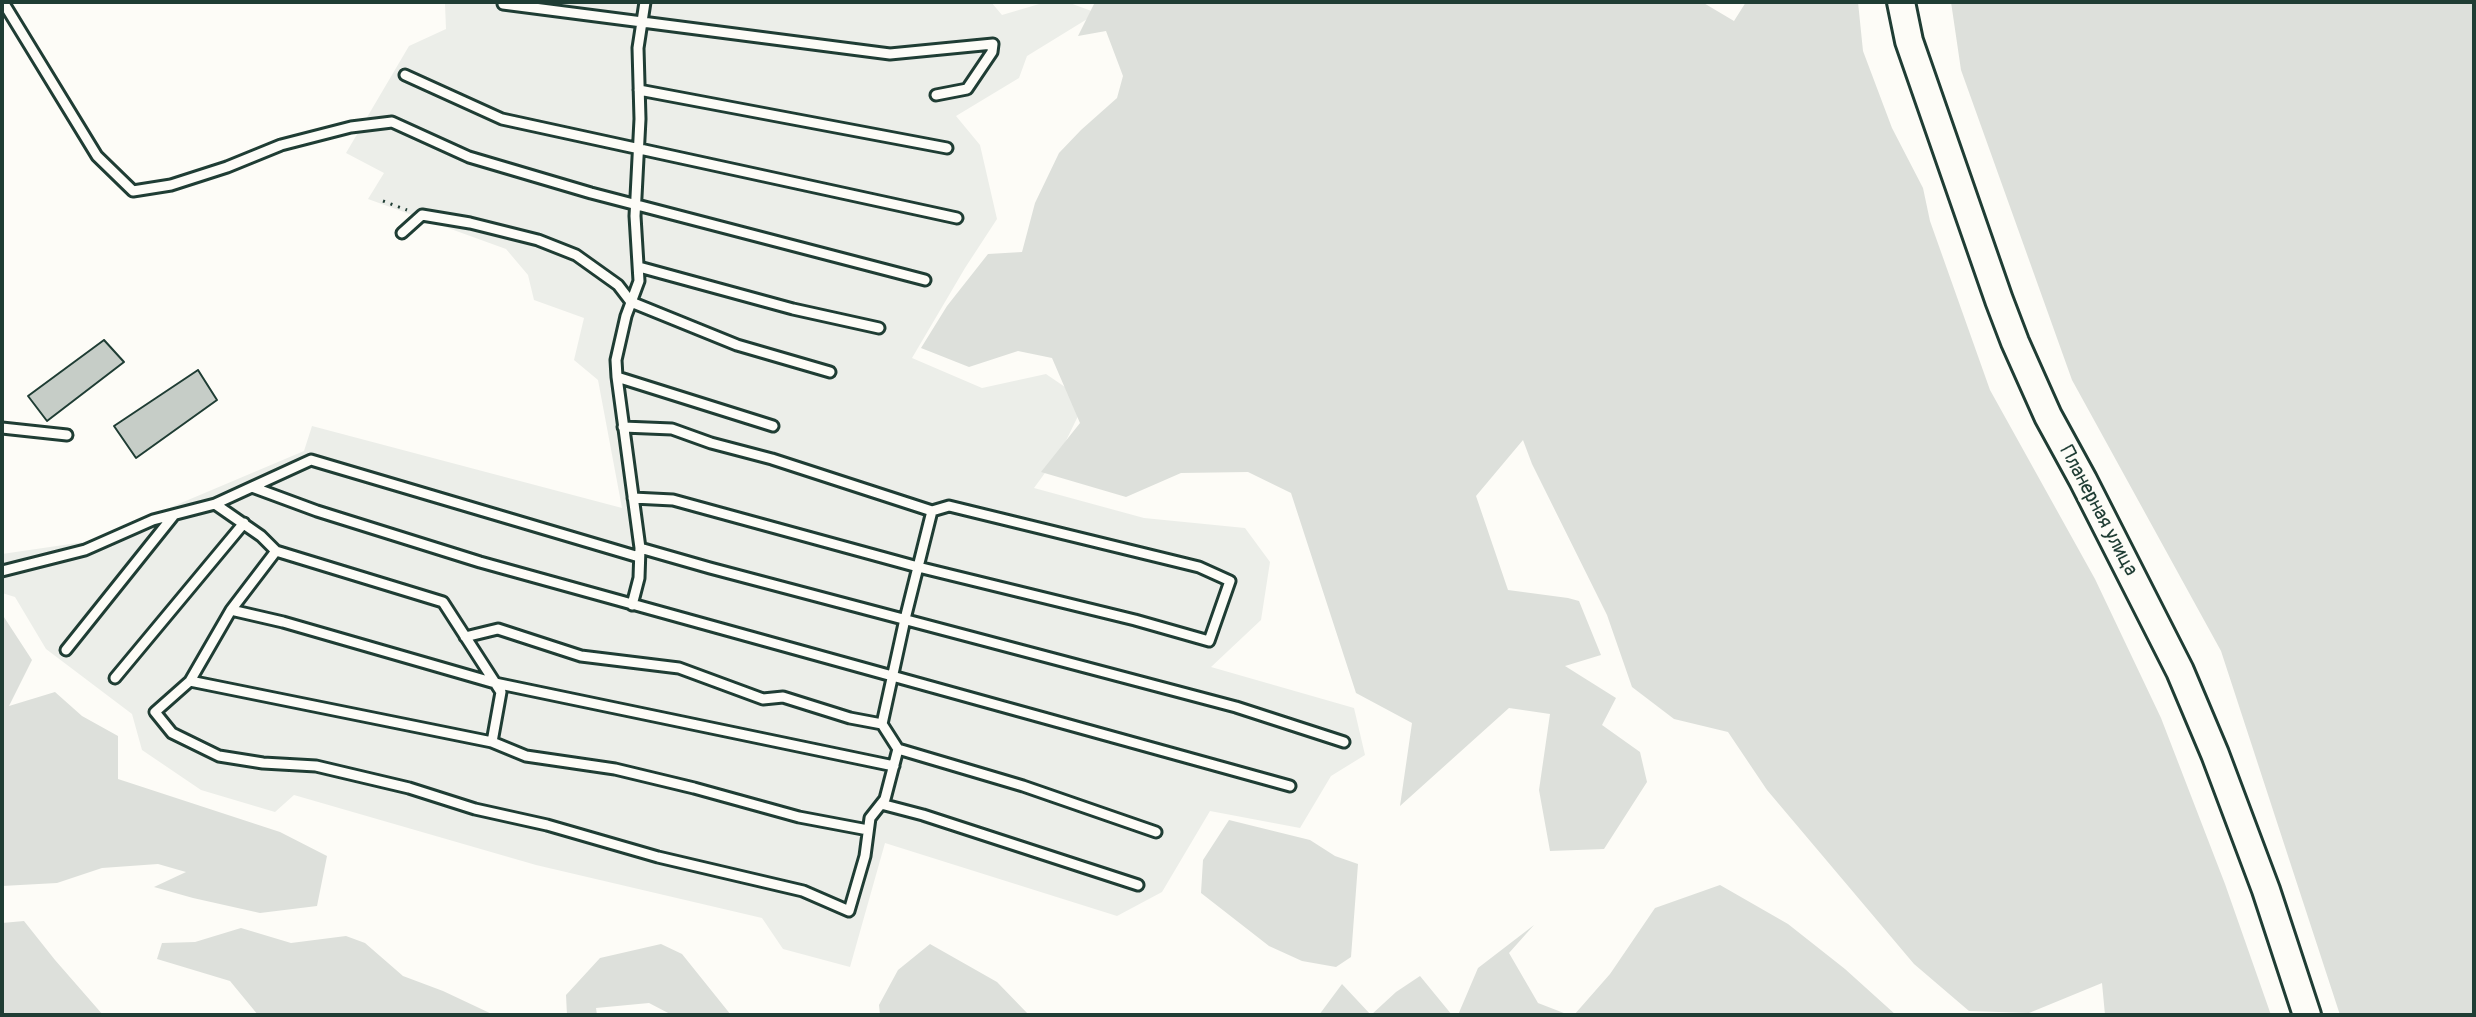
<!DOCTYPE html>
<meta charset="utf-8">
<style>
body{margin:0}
#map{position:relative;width:2476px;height:1017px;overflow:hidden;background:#fdfcf7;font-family:Pangolin,sans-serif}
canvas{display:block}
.frame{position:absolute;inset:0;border:4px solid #1f3d34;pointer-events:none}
</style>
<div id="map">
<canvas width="2476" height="1017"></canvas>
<div class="frame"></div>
</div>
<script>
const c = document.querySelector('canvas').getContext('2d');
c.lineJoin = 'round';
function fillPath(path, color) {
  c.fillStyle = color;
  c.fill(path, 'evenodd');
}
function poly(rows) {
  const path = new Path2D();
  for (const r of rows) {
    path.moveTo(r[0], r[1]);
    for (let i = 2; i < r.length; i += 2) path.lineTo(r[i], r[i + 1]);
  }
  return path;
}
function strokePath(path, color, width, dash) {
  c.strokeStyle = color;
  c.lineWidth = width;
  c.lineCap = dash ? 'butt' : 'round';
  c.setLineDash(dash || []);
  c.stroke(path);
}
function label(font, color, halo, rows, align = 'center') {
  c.font = font + ' Pangolin,sans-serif';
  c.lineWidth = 6;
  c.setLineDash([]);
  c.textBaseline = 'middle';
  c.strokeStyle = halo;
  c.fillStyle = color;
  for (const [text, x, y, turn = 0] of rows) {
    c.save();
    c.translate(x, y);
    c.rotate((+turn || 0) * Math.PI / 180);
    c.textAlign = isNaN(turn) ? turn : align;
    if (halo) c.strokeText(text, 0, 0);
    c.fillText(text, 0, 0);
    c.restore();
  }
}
fillPath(poly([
 [442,2,991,2,1002,15,1046,2,1067,2,1097,13,1027,56,1019,78,956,116,980,145,997,219,965,268,912,358,982,388,1046,374,1065,387,1079,414,1061,451,1034,488,1144,518,1245,528,1270,562,1261,620,1211,667,1354,708,1365,755,1331,776,1300,828,1210,811,1162,892,1117,916,885,843,850,967,783,949,762,918,536,865,294,795,275,812,201,790,142,750,132,714,46,649,15,597,2,593,2,554,91,541,304,451,312,426,622,508,598,380,574,360,584,318,534,300,528,275,506,249,368,199,384,173,346,153,409,46,446,29,445,4]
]), '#eceee9');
fillPath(poly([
 [1095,2,1702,2,1734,21,1746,2,1858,2,1863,51,1892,128,1923,188,1930,221,1990,390,2095,579,2161,718,2225,884,2271,1015,2105,1015,2102,983,2029,1013,1969,1011,1914,964,1767,790,1728,732,1674,719,1632,687,1607,615,1532,464,1523,440,1476,496,1508,590,1568,598,1579,601,1601,655,1565,666,1616,698,1602,725,1640,752,1647,782,1604,849,1550,851,1539,790,1550,714,1509,708,1400,806,1412,723,1356,693,1291,493,1248,472,1181,473,1126,497,1041,472,1080,423,1052,358,1018,351,969,367,921,348,947,306,988,254,1022,252,1035,203,1059,153,1081,130,1117,98,1123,76,1106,31,1078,36],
 [1951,2,2474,2,2474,1015,2340,1015,2221,651,2072,380,1961,70],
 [2,614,32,660,9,706,55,692,82,716,118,736,118,779,280,832,327,856,317,906,260,913,193,898,154,887,186,872,158,864,102,868,57,883,2,886],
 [1229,820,1310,840,1335,856,1358,864,1351,957,1336,967,1302,961,1269,946,1201,893,1203,860],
 [1720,885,1788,924,1845,969,1896,1015,1574,1015,1610,974,1655,908],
 [24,921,55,960,103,1015,2,1015,2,923],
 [1534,925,1509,953,1538,1003,1569,1015,1458,1015,1478,968],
 [241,928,291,943,346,936,365,943,403,976,443,991,494,1015,258,1015,230,981,157,959,162,943,195,942],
 [661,944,682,954,731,1015,672,1015,649,1003,596,1008,597,1015,567,1015,566,995,600,958],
 [930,944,997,982,1029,1015,880,1015,879,1005,898,970],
 [1420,976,1452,1015,1371,1015,1396,992],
 [1342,984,1371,1015,1319,1015]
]), '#dde0db');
const building = poly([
 [104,340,124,362,47,421,28,396,104,340],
 [198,370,217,400,136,458,114,426,198,370]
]);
fillPath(building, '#c6cdc7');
strokePath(building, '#1f3d34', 2);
const lane = poly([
 [3,2,97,156,133,191,171,185,227,167,281,145,351,127,392,122,469,157,591,193,925,280],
 [645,2,638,48,640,119,635,216,639,281,626,316,616,360,617,377,773,426],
 [503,4,890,54,993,44,992,52,967,89,936,95],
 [405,75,502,119,957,218],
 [639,90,947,148],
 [402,233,422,215,470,223,538,240,576,255,618,285,631,302,737,345,830,372],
 [639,267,793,309,879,328],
 [617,377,640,548,639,578,632,605],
 [623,427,672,429,711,443,772,459,932,511,949,506,1199,567,1230,581,1209,641,1135,620,918,567,673,500,633,498],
 [2,428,67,435],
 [252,487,311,460,639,557],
 [215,504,261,536,276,551,443,602,501,692,492,742],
 [640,548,710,568,1236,707,1344,742],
 [276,551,231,610,190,681,492,742,526,756,615,769,694,788,799,817,868,830],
 [2,571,85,550,153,520,215,504,252,487,317,511,480,562,1290,786],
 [231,610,283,622,495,683,894,766],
 [465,637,498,629,581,656,679,668,763,699,783,697,850,718,882,724,898,749,1023,786,1156,832],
 [66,650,174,515],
 [115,678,244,523],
 [190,681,155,712,172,733,219,756,263,763,316,766,409,788,475,809,547,825,658,857,803,891,849,911,865,856,870,818,885,799,898,749],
 [882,724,905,619,932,511],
 [881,804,923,815,1138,885]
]);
const secondary = poly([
 [1901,2,1909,41,1999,300,2015,342,2048,416,2083,480,2180,671,2215,754,2266,890,2307,1015]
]);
strokePath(lane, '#1f3d34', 15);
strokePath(secondary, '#1f3d34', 32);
strokePath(poly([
 [383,201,407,210]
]), '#1f3d34', 3, [2, 6]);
strokePath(lane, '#fdfcf7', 9);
strokePath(secondary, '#fdfcf7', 26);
label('20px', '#1f3d34', '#fdfcf7', [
 ["Планерная улица",2098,511,62]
]);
</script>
